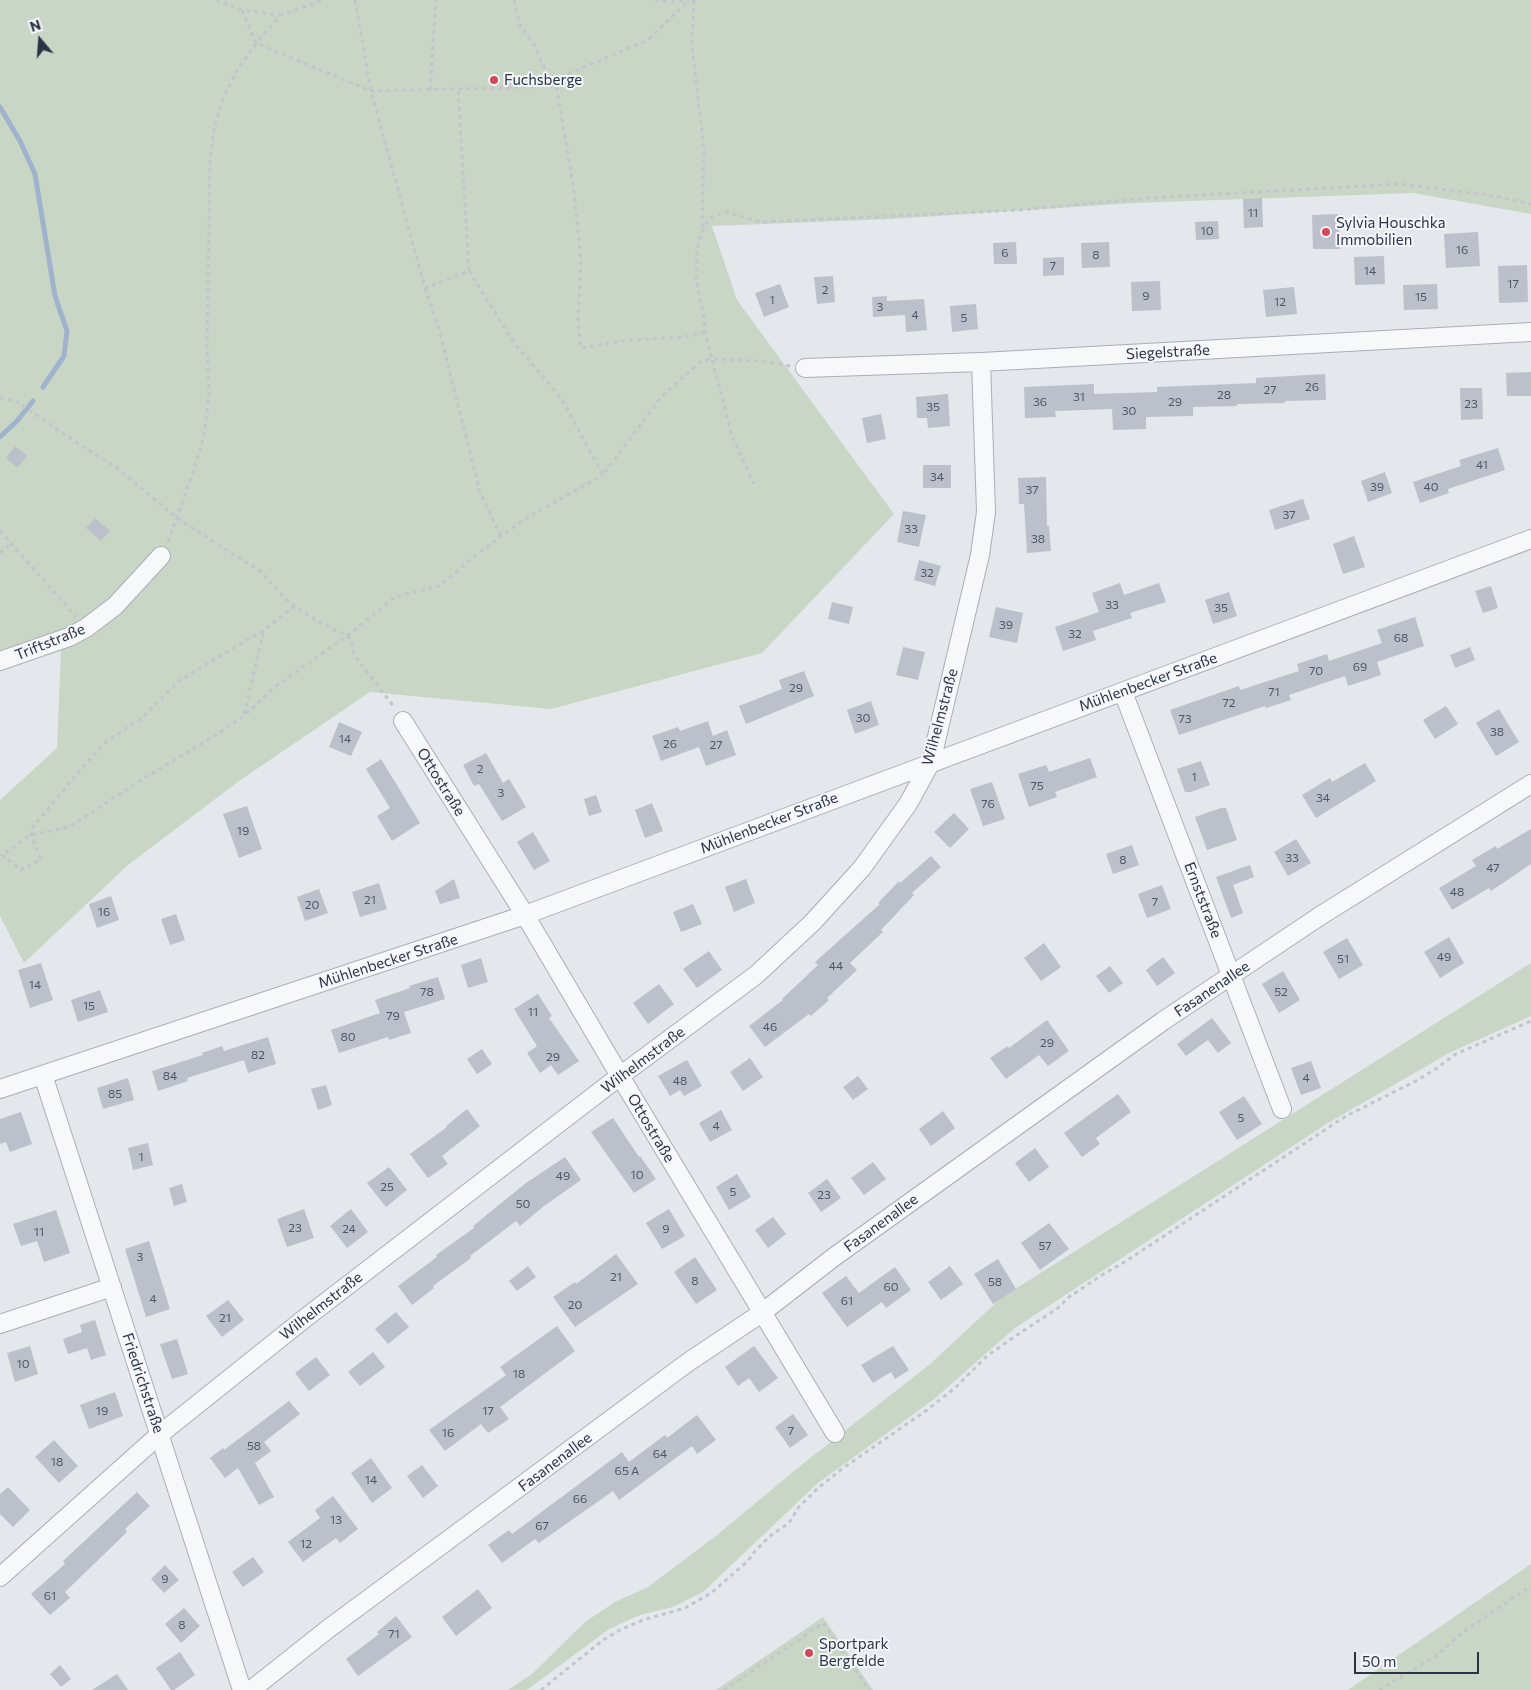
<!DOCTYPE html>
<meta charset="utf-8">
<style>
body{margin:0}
#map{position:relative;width:1531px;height:1690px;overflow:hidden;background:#e4e7ec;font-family:Commissioner,sans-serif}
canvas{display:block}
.north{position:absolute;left:15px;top:15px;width:50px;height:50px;-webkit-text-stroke:4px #f4f6f9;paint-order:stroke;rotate:342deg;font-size:14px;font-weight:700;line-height:20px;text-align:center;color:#2b3445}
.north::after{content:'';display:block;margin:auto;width:18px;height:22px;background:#2b3445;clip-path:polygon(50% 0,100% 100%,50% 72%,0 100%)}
.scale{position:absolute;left:1354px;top:1652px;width:125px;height:22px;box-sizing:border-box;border:2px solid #2b3445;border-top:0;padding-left:6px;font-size:15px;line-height:18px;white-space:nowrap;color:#2b3445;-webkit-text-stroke:4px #f4f6f9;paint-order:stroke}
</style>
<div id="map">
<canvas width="1531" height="1690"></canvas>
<div class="north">N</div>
<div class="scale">50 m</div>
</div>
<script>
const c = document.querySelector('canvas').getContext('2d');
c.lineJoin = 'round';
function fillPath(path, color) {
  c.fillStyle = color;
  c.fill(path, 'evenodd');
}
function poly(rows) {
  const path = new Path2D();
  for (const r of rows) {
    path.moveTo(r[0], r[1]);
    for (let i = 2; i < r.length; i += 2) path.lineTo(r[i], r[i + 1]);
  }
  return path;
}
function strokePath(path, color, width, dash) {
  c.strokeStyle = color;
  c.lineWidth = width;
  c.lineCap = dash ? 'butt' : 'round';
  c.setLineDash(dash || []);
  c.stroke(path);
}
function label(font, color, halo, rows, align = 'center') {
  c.font = font + ' Commissioner,sans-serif';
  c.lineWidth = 4;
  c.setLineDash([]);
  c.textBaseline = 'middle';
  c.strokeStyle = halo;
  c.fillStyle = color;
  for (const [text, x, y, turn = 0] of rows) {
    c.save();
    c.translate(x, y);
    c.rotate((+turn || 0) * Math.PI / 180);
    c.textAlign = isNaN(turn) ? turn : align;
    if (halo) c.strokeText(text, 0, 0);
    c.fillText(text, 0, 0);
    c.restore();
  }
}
fillPath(poly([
 [0,0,1531,0,1531,214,1413,193,1134,203,891,219,712,226,737,300,894,514,762,653,551,709,370,692,239,781,128,865,24,963,0,916,0,800,57,748,61,649,0,652],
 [1531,963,1531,1016,1449,1053,1328,1123,1015,1328,933,1400,818,1483,703,1592,673,1607,640,1615,609,1629,527,1690,508,1690,532,1674,585,1622,615,1602,648,1587,717,1535,805,1462,929,1365,1001,1298],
 [1531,1564,1531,1690,1348,1690],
 [823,1617,873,1690,716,1690]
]), '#c9d6c5');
strokePath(poly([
 [0,107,20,141,35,174,55,296,67,331,64,356,43,387],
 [0,437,16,422,33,401]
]), '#9fb4cc', 5);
fillPath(poly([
 [1262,198,1263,227,1244,228,1243,199],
 [1338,214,1340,249,1313,249,1312,215],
 [1218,221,1219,239,1196,240,1195,222],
 [1478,232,1480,266,1446,268,1444,234],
 [1016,242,1017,264,994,264,993,243],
 [1109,242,1110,267,1082,268,1081,243],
 [1384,256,1385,284,1355,285,1354,257],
 [1064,257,1064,275,1043,276,1043,258],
 [1527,265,1528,302,1499,303,1498,266],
 [833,276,835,302,817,304,814,277],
 [1160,281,1161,310,1132,311,1131,282],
 [780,284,789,307,764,317,755,293],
 [1437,284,1438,309,1404,310,1403,285],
 [1294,287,1297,314,1266,317,1263,290],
 [887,296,887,301,924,299,927,330,906,332,905,315,873,317,872,297],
 [976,304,978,329,952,332,950,306],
 [1531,372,1531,396,1507,396,1506,373],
 [1325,374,1326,400,1285,401,1285,403,1237,404,1237,406,1193,407,1193,416,1146,417,1146,429,1113,430,1112,409,1055,411,1056,417,1025,418,1024,387,1094,384,1094,394,1157,392,1157,387,1256,383,1256,378],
 [1460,388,1482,388,1483,419,1461,420],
 [948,394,950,426,928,428,927,418,917,418,916,397],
 [881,414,886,439,867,443,862,418],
 [15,446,27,456,17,468,6,458],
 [1498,448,1505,470,1448,489,1449,493,1420,503,1413,482,1461,466,1459,460],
 [923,465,951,465,951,488,923,488],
 [1385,472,1392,493,1368,502,1361,481],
 [1046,477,1047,526,1049,526,1051,551,1027,553,1024,504,1019,504,1018,478],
 [1303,499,1310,519,1275,530,1269,510],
 [903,511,926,515,919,547,897,542],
 [95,518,110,531,101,541,86,528],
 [1354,536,1365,567,1343,574,1333,544],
 [919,560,941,566,935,586,914,580],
 [1120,583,1124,595,1159,583,1166,602,1130,613,1132,618,1093,631,1096,640,1063,651,1055,627,1099,612,1092,593],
 [1491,586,1498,608,1483,613,1475,591],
 [1229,592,1237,616,1213,624,1205,600],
 [832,602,853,607,849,624,828,619],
 [996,607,1023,613,1017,643,989,637],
 [1415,617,1424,646,1377,662,1381,675,1348,686,1345,676,1289,695,1291,700,1266,708,1265,706,1179,735,1170,710,1239,686,1240,690,1299,671,1297,664,1327,654,1329,661,1382,643,1377,630],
 [903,647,925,652,918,680,896,675],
 [1470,647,1475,660,1455,668,1450,655],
 [804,671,814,696,746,724,739,706,782,689,779,680],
 [871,701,879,725,855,734,847,710],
 [1446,706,1458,724,1435,739,1423,720],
 [1499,709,1519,742,1496,756,1476,723],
 [708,721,713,736,727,730,736,755,706,766,699,747,661,761,652,736,678,727,680,731],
 [339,722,362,732,351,756,329,747],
 [486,753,503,783,509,779,526,807,502,821,479,784,474,786,463,765],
 [1090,758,1097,777,1055,792,1057,797,1029,807,1018,774,1046,765,1049,772],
 [381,759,420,823,392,841,377,816,390,808,366,769],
 [1201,761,1210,785,1191,792,1185,792,1177,769],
 [1365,763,1376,781,1316,818,1302,795,1330,778,1332,782],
 [992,782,1005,819,983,826,970,789],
 [596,795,602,812,589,816,584,799],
 [652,803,663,831,645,838,635,810],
 [247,806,262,849,239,858,223,814],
 [1221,808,1226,808,1237,840,1207,850,1195,817],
 [954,813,969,829,950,848,934,832],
 [1531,829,1531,864,1491,891,1489,888,1452,910,1439,888,1476,866,1472,860,1496,846,1497,849],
 [533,832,550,861,534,870,517,842],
 [1296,839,1311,863,1288,876,1274,852],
 [1132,845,1139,865,1113,874,1106,854],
 [931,856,941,867,912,893,914,895,881,930,883,932,850,963,857,970,827,998,829,1000,811,1016,809,1014,765,1047,749,1026,783,1000,782,999,818,965,815,962,880,904,878,903,899,881,900,883],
 [1250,865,1254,877,1233,885,1243,913,1231,918,1216,877],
 [454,879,460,898,440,904,435,891],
 [746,879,755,903,734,912,725,887],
 [379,883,387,909,360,917,352,892],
 [1162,885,1171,909,1147,918,1138,894],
 [319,889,328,913,305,921,297,897],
 [111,896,119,920,97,928,89,904],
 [693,904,702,924,681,932,673,912],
 [176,914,185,940,170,945,161,919],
 [1449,937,1464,963,1440,978,1424,952],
 [1347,938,1363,965,1339,979,1323,952],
 [1044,943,1061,967,1041,981,1024,958],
 [709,951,722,970,697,988,683,969],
 [1163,957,1175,973,1157,986,1146,970],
 [481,958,488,982,468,988,461,965],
 [41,963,53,1000,30,1008,18,970],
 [1110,966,1123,983,1109,993,1096,976],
 [1283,971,1300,1000,1279,1013,1262,984],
 [438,977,445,999,404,1012,411,1033,389,1040,388,1037,339,1053,331,1030,380,1013,375,1000,410,988,409,986],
 [659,984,674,1004,648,1024,633,1003],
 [100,990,108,1012,78,1022,71,1000],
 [538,994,552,1016,549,1018,579,1061,558,1075,551,1065,540,1073,527,1053,537,1046,514,1009],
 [1212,1018,1231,1043,1218,1053,1208,1040,1186,1056,1177,1044],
 [1047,1020,1069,1051,1048,1066,1039,1055,1006,1079,990,1058,1008,1046,1009,1048],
 [268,1037,276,1064,248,1073,244,1060,187,1078,188,1081,158,1091,152,1071,203,1055,202,1053,222,1046,224,1051],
 [482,1049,492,1064,477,1074,467,1059],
 [750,1058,763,1077,743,1091,730,1072],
 [687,1060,702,1086,684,1096,680,1090,670,1096,658,1076],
 [1311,1061,1321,1088,1301,1095,1291,1068],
 [858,1076,868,1089,853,1100,843,1087],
 [128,1078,134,1100,103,1109,97,1088],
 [326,1085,332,1105,318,1110,311,1089],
 [1118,1094,1131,1112,1096,1138,1100,1144,1082,1157,1064,1133],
 [1244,1096,1262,1124,1237,1140,1219,1112],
 [467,1109,480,1126,442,1156,448,1164,428,1178,410,1154,447,1127,446,1126],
 [721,1110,732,1130,710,1142,699,1123],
 [943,1111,955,1128,931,1146,919,1129],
 [21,1112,32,1144,10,1152,6,1142,0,1144,0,1119],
 [613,1118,639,1157,640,1156,656,1179,634,1193,591,1132],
 [148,1143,153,1165,133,1170,128,1148],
 [1035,1148,1049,1167,1029,1182,1015,1163],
 [565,1157,581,1180,544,1206,520,1226,516,1221,470,1256,471,1258,433,1286,434,1288,412,1305,398,1286,437,1257,436,1255,474,1228,473,1226,526,1183],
 [873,1162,886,1179,864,1195,851,1178],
 [389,1167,407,1190,386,1207,367,1183],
 [737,1174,751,1197,729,1210,716,1187],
 [827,1179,841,1198,821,1212,808,1193],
 [182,1184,187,1202,174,1206,169,1188],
 [304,1209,314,1238,287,1247,277,1219],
 [351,1209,368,1232,347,1248,330,1226],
 [669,1209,685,1236,662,1249,646,1223],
 [56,1210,70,1253,44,1262,37,1241,21,1246,13,1224],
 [773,1217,786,1234,768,1248,755,1230],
 [1049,1223,1069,1249,1040,1270,1021,1243],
 [149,1241,170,1309,146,1317,125,1249],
 [616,1254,638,1284,575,1327,553,1297,575,1282,576,1284],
 [695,1257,717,1290,696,1304,674,1272],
 [998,1259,1016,1289,993,1304,974,1274],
 [528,1266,536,1277,517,1291,509,1281],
 [950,1266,963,1284,941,1300,928,1282],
 [895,1267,911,1290,886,1308,882,1302,847,1327,822,1293,846,1276,859,1293],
 [228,1300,244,1320,222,1337,206,1316],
 [396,1312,409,1327,388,1344,375,1329],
 [95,1320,106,1355,91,1360,87,1348,68,1354,63,1339,82,1332,80,1325],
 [557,1326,575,1351,500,1407,509,1419,488,1433,481,1424,445,1451,429,1430,506,1375,500,1367],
 [177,1339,188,1374,172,1379,160,1344],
 [30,1346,38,1374,15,1382,7,1353],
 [754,1346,778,1378,759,1392,749,1378,738,1386,725,1367],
 [893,1346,909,1370,895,1379,891,1372,873,1383,861,1365],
 [373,1352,385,1367,360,1386,348,1372],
 [316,1357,330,1375,309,1391,295,1373],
 [115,1392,123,1416,89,1429,80,1405],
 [289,1401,300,1414,264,1442,271,1451,255,1463,274,1497,259,1505,238,1468,225,1478,210,1458,223,1448,224,1450],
 [793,1414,808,1435,790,1448,775,1427],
 [697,1415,716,1440,697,1454,692,1446,619,1500,613,1491,539,1543,535,1539,502,1563,488,1545,509,1530,512,1534,622,1452,629,1462,665,1435,667,1438],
 [54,1440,78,1466,59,1483,35,1457],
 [371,1458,392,1488,372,1503,351,1473],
 [422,1465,438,1486,423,1498,407,1476],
 [8,1487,30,1510,13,1527,0,1514,0,1494],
 [137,1492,150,1506,125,1529,127,1532,65,1592,70,1598,50,1615,31,1594,65,1564,63,1561],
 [333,1496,358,1529,340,1543,336,1538,303,1562,288,1542,320,1518,315,1510],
 [253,1557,264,1572,243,1587,232,1572],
 [165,1565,179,1580,164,1593,151,1579],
 [478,1589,492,1608,456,1636,442,1617],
 [184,1608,200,1626,181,1643,165,1624],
 [396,1616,412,1637,358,1676,346,1659,379,1634,377,1632],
 [180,1652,195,1675,174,1690,171,1690,156,1668],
 [60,1665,71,1679,61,1687,50,1674],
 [117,1674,128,1690,92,1690]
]), '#bbc0ca');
const street = poly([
 [805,368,981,362,1531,332],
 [0,661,69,637,86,628,115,606,161,556],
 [1123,692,1282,1109],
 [403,721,525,915,620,1076,835,1433],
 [43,1075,242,1690],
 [0,1089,525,915,1531,539],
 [0,1324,112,1287],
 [0,1577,159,1435,304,1319,620,1076,756,975,812,923,862,868,908,804,931,762,980,555,986,512,981,362],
 [251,1690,328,1629,687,1363,763,1312,834,1257,1163,1021,1320,916,1531,784]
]);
strokePath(street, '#a9aeb7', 20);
strokePath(poly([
 [216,0,242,10,280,15],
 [355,0,371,91,425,288,469,271,458,89],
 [514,0,520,25,535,46,550,81],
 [655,0,672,2,689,0],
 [694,0,692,45,704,149,702,230],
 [242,10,256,43,371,91,537,87,648,40,689,0],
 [555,79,573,183,581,261,578,322,581,348,629,340,685,337,705,332],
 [430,90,436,0],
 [469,271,514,343,561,398,603,475,661,397,700,362,712,359,732,436,754,484],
 [425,288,439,330,480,492,501,537],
 [790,366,762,361,712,359,705,332,704,318,696,279,697,250,700,238,708,220,713,216,726,212,760,222,1019,210,1148,198,1401,184,1495,196,1531,204],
 [0,398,16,401,79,444,117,468,178,519,260,571,286,599,295,606,314,619,347,636,351,640,354,655,395,708],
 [0,531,76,617],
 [168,542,193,472,202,443,206,421,209,393,207,347,210,160,214,129,222,101,236,72,256,43,281,15,324,0],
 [0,553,11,544],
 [295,606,264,630,180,680,142,718,106,742,82,768,32,828,31,835,41,859,21,870,2,855,31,835,69,827,138,782,219,733,244,716,275,687,347,636,395,597,440,586,473,557,525,519,603,475],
 [244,714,264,630],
 [541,1690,603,1640,620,1630,643,1620,685,1608,711,1593,748,1561,755,1551,770,1536,789,1523,798,1508,818,1488,843,1468,927,1410,956,1387,987,1356,1014,1337,1058,1308,1069,1297,1105,1273,1123,1263,1346,1116,1418,1080,1437,1068,1456,1054,1531,1021],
 [724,1690,823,1623,869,1690],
 [1379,1690,1436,1656,1463,1632,1531,1586]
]), '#c2c5cb', 3, [4, 4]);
strokePath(street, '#f7f8fa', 18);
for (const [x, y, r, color] of [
 [494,80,5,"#d1495b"],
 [1326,232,5,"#d1495b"],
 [809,1653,5,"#d1495b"]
]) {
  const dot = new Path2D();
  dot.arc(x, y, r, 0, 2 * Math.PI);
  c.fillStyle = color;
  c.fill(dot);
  strokePath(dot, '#f4f6f9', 2);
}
label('12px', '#4f5766', null, [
 ["11",1253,213],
 ["10",1207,231],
 ["16",1462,250],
 ["6",1005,253],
 ["8",1096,255],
 ["7",1053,266],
 ["14",1370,271],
 ["17",1513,284],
 ["2",825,290],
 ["9",1146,296],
 ["15",1421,297],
 ["1",772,300],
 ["12",1280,302],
 ["3",880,307],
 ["4",915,315],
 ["5",964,318],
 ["26",1312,387],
 ["27",1270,390],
 ["28",1224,395],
 ["31",1079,397],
 ["36",1040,402],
 ["29",1175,402],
 ["23",1471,404],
 ["35",933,407],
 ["30",1129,411],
 ["41",1482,465],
 ["34",937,477],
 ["39",1377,487],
 ["40",1431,487],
 ["37",1032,490],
 ["37",1289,515],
 ["33",911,529],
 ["38",1038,539],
 ["32",927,573],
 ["33",1112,605],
 ["35",1221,608],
 ["39",1006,625],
 ["32",1075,634],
 ["68",1401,638],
 ["69",1360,667],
 ["70",1316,671],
 ["29",796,688],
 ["71",1274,692],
 ["72",1229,703],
 ["30",863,718],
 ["73",1185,719],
 ["38",1497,732],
 ["14",345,739],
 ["26",670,744],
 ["27",716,745],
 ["2",480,769],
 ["1",1194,777],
 ["75",1037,786],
 ["3",501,793],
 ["34",1323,798],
 ["76",988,804],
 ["19",243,831],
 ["33",1292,858],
 ["8",1123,860],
 ["47",1493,868],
 ["48",1457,892],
 ["21",370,900],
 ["7",1155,902],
 ["20",312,905],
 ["16",104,912],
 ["49",1444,957],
 ["51",1343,959],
 ["44",836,966],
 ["14",35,985],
 ["78",427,992],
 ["52",1281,992],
 ["15",89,1006],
 ["11",533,1012],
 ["79",393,1016],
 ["46",770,1027],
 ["80",348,1037],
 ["29",1047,1043],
 ["82",258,1055],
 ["29",553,1057],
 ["84",170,1076],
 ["4",1306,1078],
 ["48",680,1081],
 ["85",115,1094],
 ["5",1241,1118],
 ["4",716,1126],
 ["1",141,1157],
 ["10",637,1175],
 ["49",563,1176],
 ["25",387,1187],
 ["5",733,1192],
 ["23",824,1195],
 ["50",523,1204],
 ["23",295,1228],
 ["24",349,1229],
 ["9",666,1229],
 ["11",39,1232],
 ["57",1045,1246],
 ["3",140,1257],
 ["21",616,1277],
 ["8",695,1281],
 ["58",995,1282],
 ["60",891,1287],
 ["4",153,1299],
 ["61",847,1301],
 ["20",575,1305],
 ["21",225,1318],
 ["10",23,1364],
 ["18",519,1374],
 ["19",102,1411],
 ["17",488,1411],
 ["7",791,1431],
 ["16",448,1433],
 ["58",254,1446],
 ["64",660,1454],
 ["18",57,1462],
 ["65 A",627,1471],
 ["14",371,1480],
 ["66",580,1499],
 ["13",336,1520],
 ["67",542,1526],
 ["12",306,1544],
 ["9",165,1579],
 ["61",50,1596],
 ["8",182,1625],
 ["71",394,1634]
]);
label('15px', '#2b3445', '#f4f6f9', [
 ["Fuchsberge",504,80],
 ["Sylvia Houschka",1336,223],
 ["Immobilien",1336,240],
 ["Sportpark",819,1644],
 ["Bergfelde",819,1661]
], 'left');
label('15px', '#2b3445', '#f4f6f9', [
 ["Siegelstraße",1168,352,-3],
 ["Triftstraße",50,642,-22],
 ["Mühlenbecker Straße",1148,682,-20],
 ["Wilhelmstraße",940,717,-75],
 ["Ottostraße",441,782,58],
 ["Mühlenbecker Straße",769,823,-21],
 ["Ernststraße",1203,900,69],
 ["Mühlenbecker Straße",388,961,-18],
 ["Fasanenallee",1212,989,-34],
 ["Wilhelmstraße",643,1060,-37],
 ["Ottostraße",651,1128,59],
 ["Fasanenallee",881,1223,-36],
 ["Wilhelmstraße",321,1306,-38],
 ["Friedrichstraße",143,1383,72],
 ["Fasanenallee",555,1462,-37]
]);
</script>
